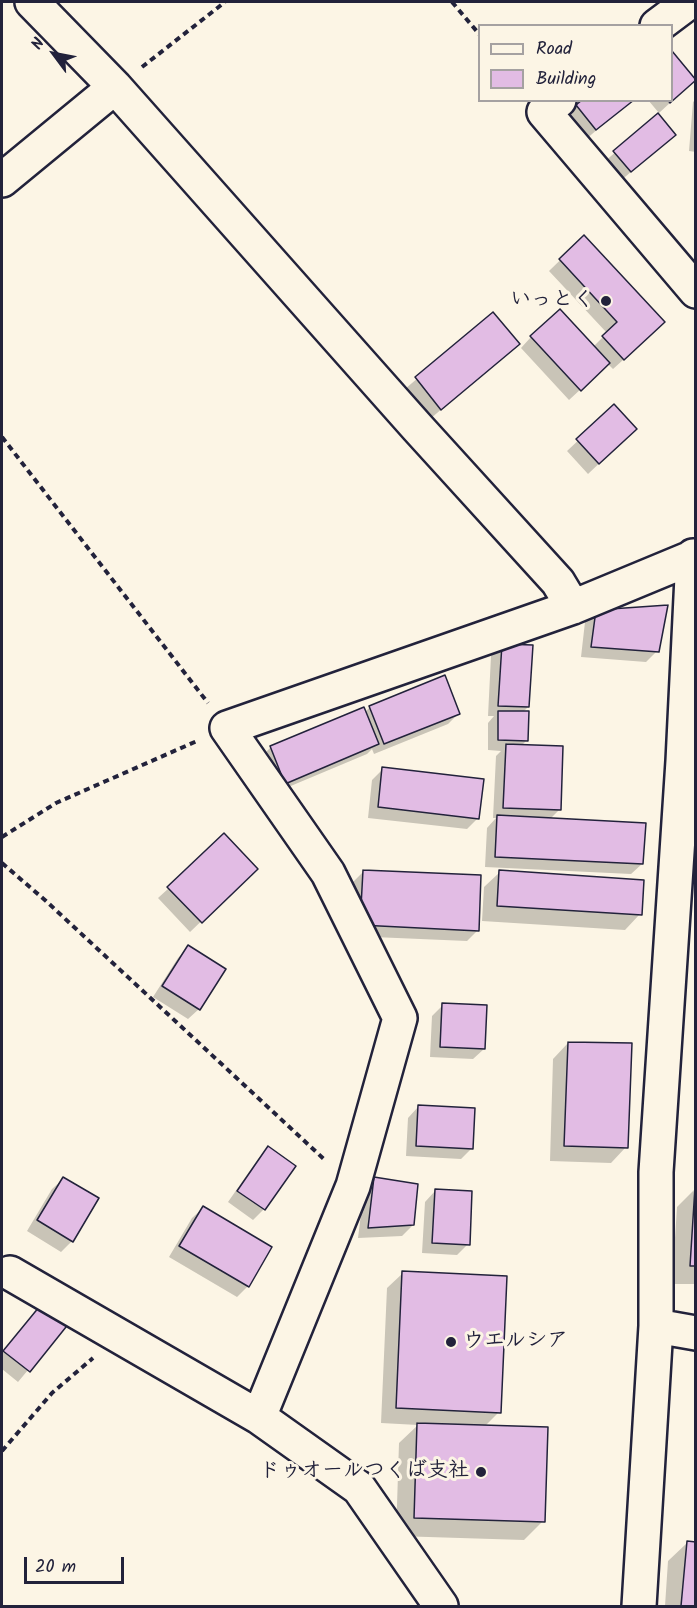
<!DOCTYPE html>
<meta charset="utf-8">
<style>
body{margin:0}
#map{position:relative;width:697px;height:1608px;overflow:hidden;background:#fcf5e5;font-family:Kalam,sans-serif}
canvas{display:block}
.frame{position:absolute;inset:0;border:3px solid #22223b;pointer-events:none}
.legend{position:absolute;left:478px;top:24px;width:195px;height:78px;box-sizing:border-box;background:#fcf5e5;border:2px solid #a5a1a1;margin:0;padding:8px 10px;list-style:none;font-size:18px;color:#22223b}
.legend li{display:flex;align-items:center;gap:12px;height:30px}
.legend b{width:30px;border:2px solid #a5a1a1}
.north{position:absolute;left:24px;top:24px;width:60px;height:60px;-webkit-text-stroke:4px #fcf5e5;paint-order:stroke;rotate:302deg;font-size:16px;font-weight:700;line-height:24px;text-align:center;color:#22223b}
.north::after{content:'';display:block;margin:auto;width:21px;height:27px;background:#22223b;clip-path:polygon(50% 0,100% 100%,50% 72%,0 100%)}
.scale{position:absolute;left:24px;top:1557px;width:100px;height:27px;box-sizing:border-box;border:3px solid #22223b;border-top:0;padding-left:8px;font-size:18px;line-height:21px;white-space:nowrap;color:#22223b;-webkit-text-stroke:4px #fcf5e5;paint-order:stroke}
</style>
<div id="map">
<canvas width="697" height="1608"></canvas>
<div class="frame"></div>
<ul class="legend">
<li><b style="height:8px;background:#fcf5e5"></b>Road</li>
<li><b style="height:16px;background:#e2bce4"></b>Building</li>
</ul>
<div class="north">N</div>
<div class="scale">20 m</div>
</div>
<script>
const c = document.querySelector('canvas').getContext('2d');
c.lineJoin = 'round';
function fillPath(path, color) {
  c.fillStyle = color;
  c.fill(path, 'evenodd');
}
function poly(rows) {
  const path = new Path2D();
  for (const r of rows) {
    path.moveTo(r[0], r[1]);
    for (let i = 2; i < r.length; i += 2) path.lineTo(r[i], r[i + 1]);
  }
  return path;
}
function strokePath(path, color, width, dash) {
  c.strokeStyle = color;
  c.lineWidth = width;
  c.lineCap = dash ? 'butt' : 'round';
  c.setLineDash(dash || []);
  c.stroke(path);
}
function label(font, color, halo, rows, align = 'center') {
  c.font = font + ' Kalam,"Klee One",sans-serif';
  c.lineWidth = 6;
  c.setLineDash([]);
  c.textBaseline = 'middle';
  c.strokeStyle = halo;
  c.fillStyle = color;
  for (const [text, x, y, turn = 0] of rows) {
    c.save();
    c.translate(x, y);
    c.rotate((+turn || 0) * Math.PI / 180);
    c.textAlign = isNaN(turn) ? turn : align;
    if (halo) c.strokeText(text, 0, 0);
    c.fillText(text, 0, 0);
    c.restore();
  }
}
fillPath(poly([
 [672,54,694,79,684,90,659,113,648,100,672,100],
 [696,99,696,152,689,151,693,102],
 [632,100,585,140,567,117,577,106],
 [658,115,663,145,619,182,603,163],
 [584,237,653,333,613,369,608,364,569,400,521,348,531,337,593,347,607,333,549,271],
 [493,314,518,344,430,419,405,389],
 [614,407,624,440,588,474,567,451],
 [596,611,657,651,646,662,581,657,585,622],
 [502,645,528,707,522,713,527,740,521,746,559,810,549,820,642,864,631,874,485,867,487,828,496,818,493,818,496,756,501,751,488,750,488,723,494,716,488,716,491,656],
 [370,707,459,713,448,724,374,754,372,749,367,754,274,793,260,758,270,748,363,709,364,713],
 [383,769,478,818,467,829,368,818,372,780],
 [256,869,190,932,158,898,169,888],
 [363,872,478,930,467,941,350,936,352,883],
 [500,872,640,914,625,930,482,921,484,887],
 [188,947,199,1009,188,1019,153,997,178,958],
 [443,1005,484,1049,473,1059,430,1057,432,1016],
 [568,1043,626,1147,611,1163,550,1161,553,1059],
 [418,1107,472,1148,461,1159,406,1156,408,1118],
 [268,1148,294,1166,264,1209,253,1220,228,1202,258,1159],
 [374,1178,413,1225,402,1236,358,1238,364,1189],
 [63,1179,72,1241,61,1252,27,1231,52,1189],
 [696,1188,696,1284,672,1284,677,1207],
 [435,1191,468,1244,457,1255,422,1253,425,1202],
 [203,1208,270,1247,248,1286,237,1297,169,1257,192,1218],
 [403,1273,499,1412,485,1426,543,1521,524,1540,396,1536,399,1443,418,1425,381,1423,387,1288],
 [44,1303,68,1322,18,1382,2,1369,2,1353],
 [687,1543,696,1543,696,1606,665,1606,668,1561]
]), '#0003');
const building = poly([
 [672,51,696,80,670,103,668,100,672,100,672,51],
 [582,100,634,100,596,130,576,105,582,100],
 [658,113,676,135,631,172,613,151,658,113],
 [584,235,665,322,624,360,602,336,617,322,559,259,584,235],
 [560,309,610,363,581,391,530,336,560,309],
 [493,312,520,344,441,410,415,377,493,312],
 [614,404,637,429,599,464,576,439,614,404],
 [668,605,659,652,591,647,596,610,668,605],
 [502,644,533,645,529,707,498,706,502,644],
 [445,675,460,714,384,744,369,706,445,675],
 [364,707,379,744,285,784,270,746,364,707],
 [498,711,529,711,528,741,498,740,498,711],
 [506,744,563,746,561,810,503,808,506,744],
 [382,767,484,779,479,819,378,807,382,767],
 [497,815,646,823,643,864,495,857,497,815],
 [224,833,258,869,202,923,167,887,224,833],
 [363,870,481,875,479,931,360,925,363,870],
 [499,870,644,880,642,915,497,906,499,870],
 [188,945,226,969,200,1010,162,986,188,945],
 [442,1003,487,1005,485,1049,440,1047,442,1003],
 [568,1042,632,1043,628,1148,564,1146,568,1042],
 [418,1105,475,1108,473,1149,416,1146,418,1105],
 [268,1146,296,1166,265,1210,237,1191,268,1146],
 [63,1177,99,1198,73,1242,37,1220,63,1177],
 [374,1177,418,1184,414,1225,368,1228,374,1177],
 [695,1187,696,1187,696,1266,690,1266,695,1187],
 [435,1189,472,1191,470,1245,432,1243,435,1189],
 [203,1206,272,1247,249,1287,179,1246,203,1206],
 [402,1271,507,1276,501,1413,396,1408,402,1271],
 [44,1301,70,1322,30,1372,3,1351,44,1301],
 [417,1423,548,1427,545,1522,414,1518,417,1423],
 [687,1541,696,1542,696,1606,681,1606,687,1541]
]);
fillPath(building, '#e2bce4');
strokePath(building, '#22223b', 1.5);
const minor = poly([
 [32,2,115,87,417,427,558,582,573,607],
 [657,26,689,2],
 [559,100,544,112,696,291],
 [2,180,115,87],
 [10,1273,259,1417],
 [656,1326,696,1333],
 [441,1606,359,1488,259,1417,353,1186,400,1018,328,873,227,728,573,607,696,556],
 [639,1606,656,1326,656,1172,683,761,693,556]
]);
strokePath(minor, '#22223b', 38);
strokePath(poly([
 [452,2,480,35],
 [142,67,225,2],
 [2,437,208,703],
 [2,837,56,803,197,741],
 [2,863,46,901,326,1161],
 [2,1451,52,1393,93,1358]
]), '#22223b', 4, [6, 4.5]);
strokePath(minor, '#fcf5e5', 33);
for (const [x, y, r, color] of [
 [606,301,6,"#22223b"],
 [451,1342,6,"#22223b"],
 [481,1472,6,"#22223b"]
]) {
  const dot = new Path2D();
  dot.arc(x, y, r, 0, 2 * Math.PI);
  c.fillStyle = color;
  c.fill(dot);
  strokePath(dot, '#fcf5e5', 2);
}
label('bold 21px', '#22223b', '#fcf5e5', [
 ["いっとく",594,301],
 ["ウエルシア",463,1342,"left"],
 ["ドゥオールつくば支社",469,1472]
], 'right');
</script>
